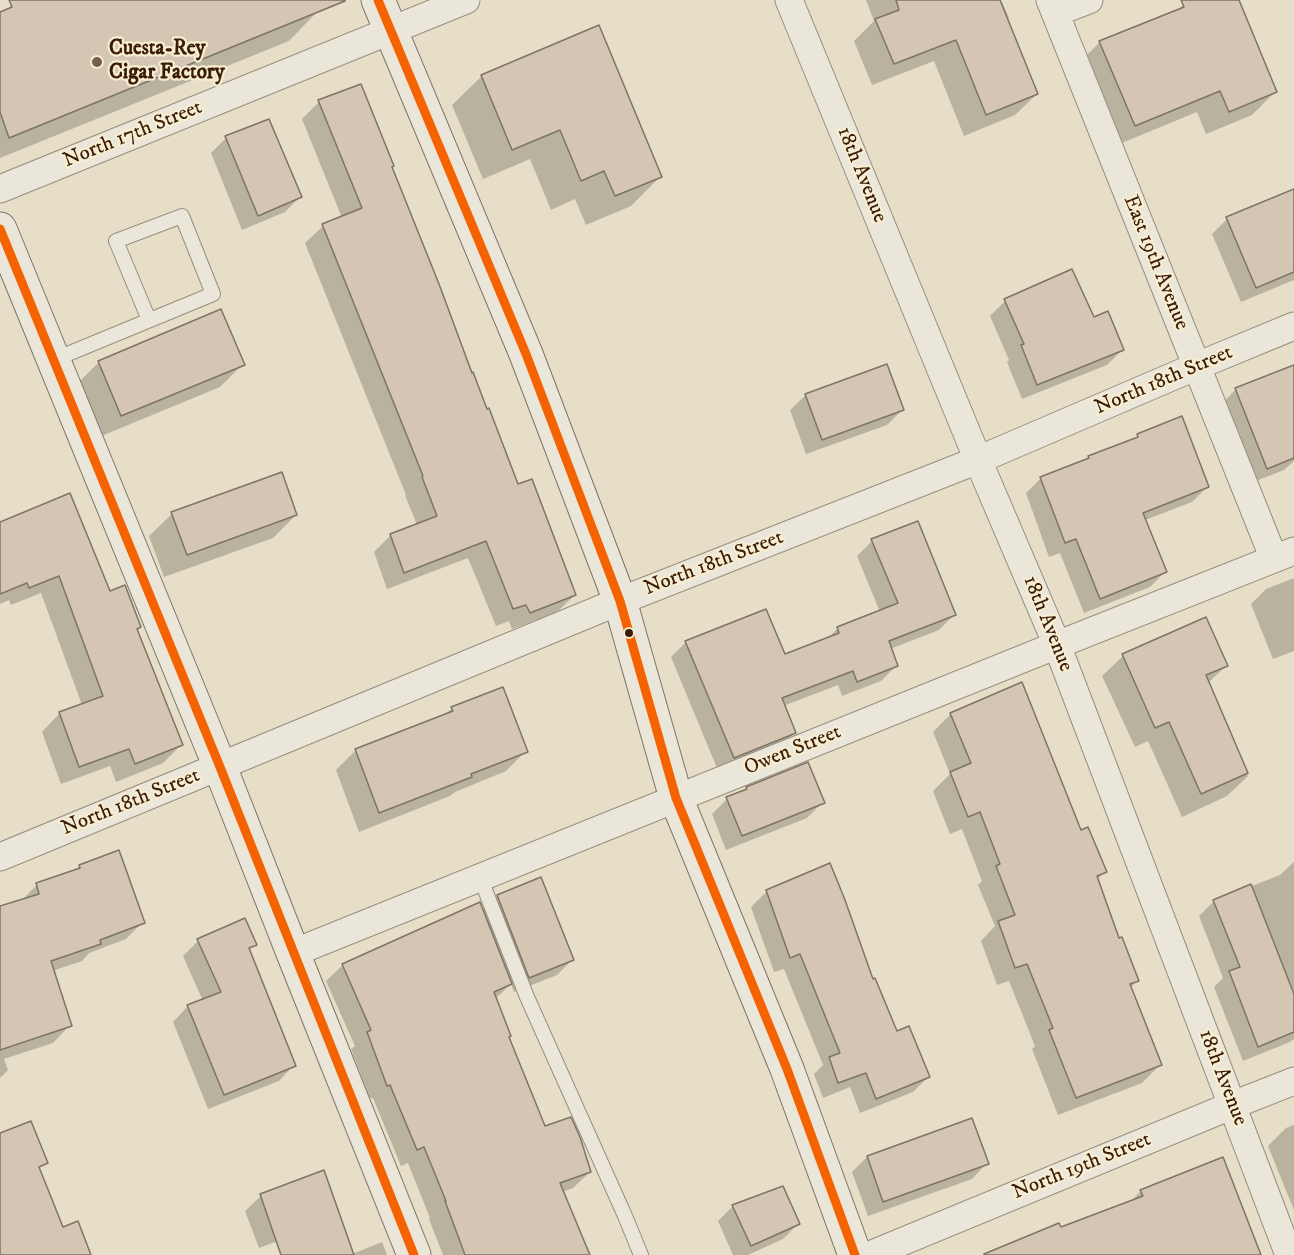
<!DOCTYPE html>
<style>
body{margin:0}
canvas{display:block;background:#e6dec6}
</style>
<canvas width="1294" height="1255"></canvas>
<script>
const c = document.querySelector('canvas').getContext('2d');
c.lineJoin = 'round';
function fillPath(path, color) {
  c.fillStyle = color;
  c.fill(path, 'evenodd');
}
function poly(rows) {
  const path = new Path2D();
  for (const r of rows) {
    path.moveTo(r[0], r[1]);
    for (let i = 2; i < r.length; i += 2) path.lineTo(r[i], r[i + 1]);
  }
  return path;
}
function strokePath(path, color, width, dash) {
  c.strokeStyle = color;
  c.lineWidth = width;
  c.lineCap = dash ? 'butt' : 'round';
  c.setLineDash(dash || []);
  c.stroke(path);
}
function label(font, color, halo, rows, align = 'center') {
  c.font = font + ' "IM FELL DW Pica",serif';
  c.lineWidth = 4.5;
  c.setLineDash([]);
  c.textBaseline = 'middle';
  c.strokeStyle = halo;
  c.fillStyle = color;
  for (const [text, x, y, turn = 0] of rows) {
    c.save();
    c.translate(x, y);
    c.rotate((+turn || 0) * Math.PI / 180);
    c.textAlign = isNaN(turn) ? turn : align;
    if (halo) c.strokeText(text, 0, 0);
    c.fillText(text, 0, 0);
    c.restore();
  }
}
fillPath(poly([
 [34,0,314,0,318,11,289,41,0,158,0,14],
 [866,0,1001,0,1009,18,1007,20,1037,94,1015,115,964,136,934,61,872,85,854,41,874,21],
 [1195,0,1237,0,1275,92,1252,115,1206,134,1197,112,1112,147,1077,65,1100,42,1177,11,1184,5],
 [482,76,661,176,631,206,586,225,575,199,551,210,530,159,483,179,452,105],
 [319,102,390,167,471,374,517,486,575,595,557,612,512,629,509,621,496,626,468,558,387,589,374,552,391,535,417,525,405,495,406,495,305,243,323,226,342,218,302,119],
 [226,138,300,197,285,212,242,230,211,153],
 [1294,190,1294,280,1241,302,1212,234,1227,219],
 [1005,301,1093,319,1122,350,1107,365,1022,399,1007,362,1009,360,990,316],
 [99,362,243,364,220,387,99,437,76,385],
 [1294,365,1294,461,1284,470,1251,483,1221,405,1236,389],
 [806,395,902,410,887,425,806,454,790,410],
 [1138,436,1207,487,1192,502,1145,520,1165,572,1150,587,1084,613,1060,553,1049,557,1026,493,1041,478,1133,440],
 [172,514,296,515,273,538,164,577,149,536],
 [0,523,109,592,140,627,136,630,182,744,163,763,116,782,110,766,61,784,42,732,60,713,82,705,41,593,11,605,9,600,0,604],
 [872,541,954,615,939,630,890,649,896,666,881,681,842,696,838,685,783,706,794,733,779,748,719,773,671,657,686,642,784,656,826,640,838,628,880,612,857,556],
 [1294,578,1294,651,1273,659,1251,604,1266,589],
 [1123,656,1226,666,1208,683,1248,776,1227,796,1182,817,1148,741,1135,747,1102,676],
 [452,708,526,751,506,771,455,792,450,796,359,832,336,770,356,750,445,715],
 [951,714,1080,832,1105,871,1097,880,1118,940,1138,980,1130,988,1160,1065,1142,1083,1058,1115,1032,1049,1035,1046,1009,981,997,985,981,941,995,926,978,885,982,881,962,829,950,834,933,791,950,774,933,732],
 [747,789,823,802,807,818,726,850,712,814,727,799,744,792],
 [1294,862,1294,1039,1290,1042,1243,1061,1214,987,1223,978,1199,916,1214,901,1280,875],
 [829,865,873,981,897,1033,928,1077,913,1092,860,1113,850,1087,823,1098,814,1074,823,1065,784,969,774,972,751,907,766,892],
 [80,866,143,922,126,939,89,953,82,961,52,971,70,1025,53,1043,4,1059,8,1070,0,1078,0,908,20,902,37,885,74,871],
 [497,896,572,960,557,975,514,992,511,984,495,999,508,1037,544,1128,590,1172,573,1188,562,1192,585,1255,443,1255,429,1219,430,1218,408,1163,401,1166,373,1098,370,1098,351,1049,355,1046,326,981,343,965,482,911],
 [198,941,255,944,248,951,294,1065,279,1081,208,1109,173,1022,188,1006,203,1001,183,956],
 [1294,1125,1294,1210,1268,1146,1286,1128],
 [867,1157,987,1163,972,1179,868,1216,852,1172],
 [323,1172,321,1225,259,1248,245,1211,261,1196],
 [1141,1191,1253,1255,1004,1255,1060,1229,1129,1203],
 [733,1206,798,1224,783,1239,748,1255,733,1255,718,1221],
 [382,1242,387,1255,350,1255]
]), '#0003');
const building = poly([
 [9,0,345,0,345,1,9,138,0,112,0,12,12,7,9,0],
 [896,0,1000,0,1038,94,986,115,956,40,894,64,875,19,899,10,896,0],
 [1181,0,1239,0,1277,92,1229,112,1220,91,1135,126,1099,41,1184,7,1181,0],
 [599,25,662,177,615,196,604,171,581,181,560,130,512,150,481,75,599,25],
 [361,84,394,166,392,167,439,284,472,373,473,372,487,409,489,408,518,484,532,479,576,595,530,613,526,605,513,609,486,541,404,573,390,534,437,516,422,477,423,476,322,224,362,208,318,100,361,84],
 [269,119,302,197,258,216,225,136,269,119],
 [1294,189,1294,272,1256,288,1226,217,1294,189],
 [1072,269,1094,317,1108,311,1124,350,1037,385,1021,345,1024,344,1004,299,1072,269],
 [221,309,245,365,121,416,98,361,221,309],
 [887,364,904,410,822,440,805,394,887,364],
 [1294,365,1294,458,1267,469,1235,388,1294,365],
 [1182,416,1209,487,1143,513,1167,572,1100,599,1076,539,1065,543,1040,477,1089,458,1088,456,1138,437,1137,434,1182,416],
 [282,472,297,515,187,555,171,512,282,472],
 [70,493,110,591,125,585,141,627,137,629,183,745,135,764,129,749,79,767,59,712,103,696,59,576,29,588,27,583,0,594,0,522,70,493],
 [918,521,956,615,889,641,898,666,857,682,853,671,782,698,796,733,734,758,685,641,766,609,785,654,839,633,837,627,898,603,871,539,918,521],
 [1206,617,1228,666,1206,675,1248,773,1201,794,1169,722,1155,728,1122,654,1206,617],
 [1022,682,1081,830,1088,827,1107,872,1097,876,1119,938,1122,937,1139,981,1130,984,1162,1065,1076,1098,1049,1030,1053,1028,1027,964,1015,968,998,921,1015,915,996,866,1000,864,980,812,968,817,950,772,971,763,950,713,1022,682],
 [503,687,528,752,471,774,472,777,379,813,355,749,453,711,451,707,503,687],
 [808,762,825,803,742,836,726,797,747,789,746,787,808,762],
 [119,850,145,923,100,940,101,944,51,961,72,1026,0,1050,0,906,39,894,36,883,80,868,79,865,119,850],
 [830,863,845,900,873,979,875,978,897,1031,909,1026,930,1077,876,1099,866,1073,838,1083,829,1057,840,1053,800,954,790,958,766,890,830,863],
 [541,877,574,960,529,978,497,895,541,877],
 [1251,884,1294,994,1294,1032,1258,1047,1229,971,1240,967,1213,900,1251,884],
 [480,902,512,984,494,992,511,1036,509,1037,545,1126,571,1117,580,1137,591,1172,560,1183,590,1255,465,1255,445,1201,446,1201,424,1147,417,1150,390,1085,387,1086,367,1032,371,1030,342,964,480,902],
 [245,918,257,945,249,948,296,1066,224,1095,187,1005,221,992,197,939,245,918],
 [972,1118,989,1164,883,1202,867,1156,972,1118],
 [31,1121,48,1163,39,1167,63,1227,78,1221,91,1255,0,1255,0,1133,31,1121],
 [1223,1157,1261,1255,984,1255,984,1254,1059,1223,1061,1227,1143,1196,1140,1190,1223,1157],
 [324,1170,354,1255,281,1255,260,1194,324,1170],
 [783,1186,800,1224,751,1246,732,1205,783,1186]
]);
fillPath(building, '#d4c6b2');
strokePath(building, '#7e7466', 1.5);
const service = poly([
 [53,360,213,294,182,216,116,241,149,320],
 [480,877,527,997,625,1216,641,1255]
]);
const minor = poly([
 [789,0,978,460,1057,645,1289,1255],
 [1050,0,1274,559],
 [1055,13,1089,0],
 [0,189,466,0],
 [0,857,620,601,978,460,1197,366,1294,326],
 [293,953,1057,645,1294,551],
 [870,1255,1233,1105,1294,1081]
]);
const secondary = poly([
 [378,0,526,354,620,601,676,798,787,1069,855,1255],
 [0,229,220,767,293,953,414,1255]
]);
strokePath(service, '#978e7e', 16);
strokePath(minor, '#978e7e', 29);
strokePath(secondary, '#7e7466', 35);
strokePath(service, '#eae6da', 14);
strokePath(minor, '#eae6da', 27);
strokePath(secondary, '#eae6da', 33);
strokePath(poly([
 [378,0,526,354,620,601,676,798,787,1069,855,1255],
 [0,229,220,767,414,1255]
]), '#f56200', 9);
for (const [x, y, r, color] of [
 [97,62,6,"#765f49"],
 [629,633,5,"#3a1b06"]
]) {
  const dot = new Path2D();
  dot.arc(x, y, r, 0, 2 * Math.PI);
  c.fillStyle = color;
  c.fill(dot);
  strokePath(dot, '#f7edd2', 2);
}
label('bold 21px', '#3a1b06', '#f7edd2', [
 ["Cuesta-Rey",109,50],
 ["Cigar Factory",109,74]
], 'left');
label('21px', '#3a1b06', '#f7edd2', [
 ["North 17th Street",133,135,-22],
 ["18th Avenue",861,175,68],
 ["East 19th Avenue",1155,263,68],
 ["North 18th Street",1164,381,-23],
 ["North 18th Street",714,564,-21],
 ["18th Avenue",1047,624,68],
 ["Owen Street",793,751,-22],
 ["North 18th Street",131,803,-22],
 ["18th Avenue",1222,1078,69],
 ["North 19th Street",1082,1167,-22]
]);
</script>
